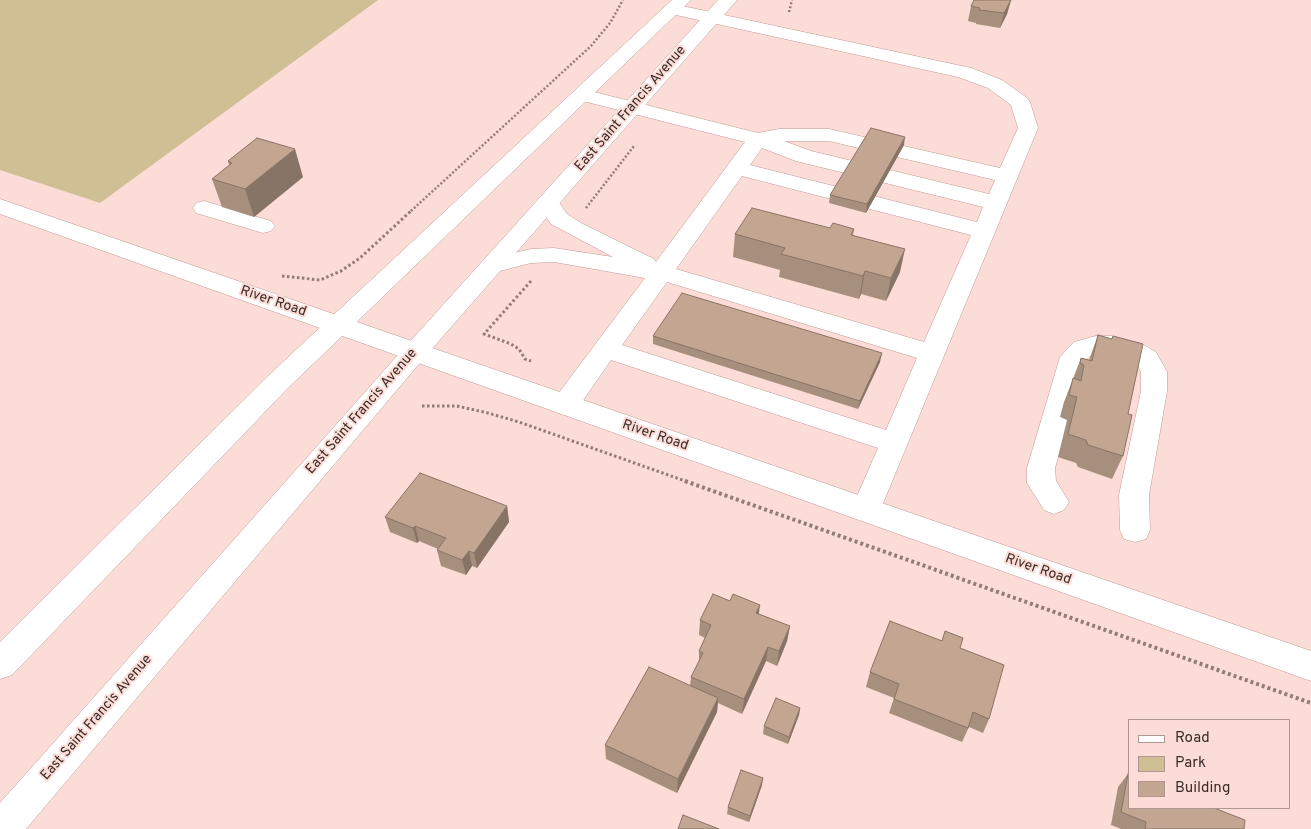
<!DOCTYPE html>
<style>
body{margin:0}
#map{position:relative;width:1311px;height:829px;overflow:hidden;background:#fbdcd6;font-family:Overpass,sans-serif}
canvas{display:block}
.legend{position:absolute;left:1128px;top:719px;width:162px;height:90px;box-sizing:border-box;background:#fbdcd6;border:1px solid #ae9691;margin:0;padding:6px 9px;list-style:none;font-size:15px;color:#3b2c2a}
.legend li{display:flex;align-items:center;gap:10px;height:25px}
.legend b{width:25px;border:1px solid #ae9691}
</style>
<div id="map">
<canvas width="1311" height="829"></canvas>
<ul class="legend">
<li><b style="height:6px;background:#fff"></b>Road</li>
<li><b style="height:14px;background:#d0be94"></b>Park</li>
<li><b style="height:14px;background:#c2a691"></b>Building</li>
</ul>
</div>
<script>
const c = document.querySelector('canvas').getContext('2d');
c.lineJoin = 'round';
function fillPath(path, color) {
  c.fillStyle = color;
  c.fill(path, 'evenodd');
}
function poly(rows) {
  const path = new Path2D();
  for (const r of rows) {
    path.moveTo(r[0], r[1]);
    for (let i = 2; i < r.length; i += 2) path.lineTo(r[i], r[i + 1]);
  }
  return path;
}
function strokePath(path, color, width, dash) {
  c.strokeStyle = color;
  c.lineWidth = width;
  c.lineCap = dash ? 'butt' : 'round';
  c.setLineDash(dash || []);
  c.stroke(path);
}
function label(font, color, halo, rows, align = 'center') {
  c.font = font + ' Overpass,sans-serif';
  c.lineWidth = 4;
  c.setLineDash([]);
  c.textBaseline = 'middle';
  c.strokeStyle = halo;
  c.fillStyle = color;
  for (const [text, x, y, turn = 0] of rows) {
    c.save();
    c.translate(x, y);
    c.rotate((+turn || 0) * Math.PI / 180);
    c.textAlign = isNaN(turn) ? turn : align;
    if (halo) c.strokeText(text, 0, 0);
    c.fillText(text, 0, 0);
    c.restore();
  }
}
fillPath(poly([
 [0,0,378,0,100,203,0,170]
]), '#d0be94');
const minor = poly([
 [673,4,971,68,1002,80,1027,98,1030,102,1038,128,877,518,866,522,855,518,851,510,878,448,611,360,575,412,565,415,555,412,551,405,555,398,645,278,554,262,531,263,492,273,484,270,480,265,484,260,531,249,554,248,613,257,551,224,537,203,540,198,548,196,556,198,567,214,581,223,654,259,656,262,745,142,575,99,572,95,575,91,582,89,758,133,779,129,829,129,1000,168,1018,128,1011,105,988,88,958,77,667,13,664,9,667,5,673,4],
 [784,141,829,141,995,180,989,194,811,151,784,141],
 [762,148,796,161,983,207,977,222,750,165,762,148],
 [742,176,971,235,924,342,676,269,742,176],
 [667,282,917,358,886,430,622,345,667,282],
 [204,201,271,221,275,226,271,231,263,233,196,213,193,208,196,203,204,201],
 [1096,336,1111,336,1142,344,1156,352,1167,372,1167,391,1149,495,1150,530,1146,539,1135,542,1124,539,1120,530,1119,495,1141,391,1141,372,1137,364,1125,357,1111,354,1096,354,1091,355,1085,361,1055,468,1056,481,1069,502,1064,510,1054,514,1044,510,1027,483,1027,468,1060,357,1074,342,1096,336]
]);
const major = poly([
 [0,199,1311,651,1311,681,0,214,0,199]
]);
const highway = poly([
 [672,0,691,0,287,389,12,675,0,679,0,642,269,375,672,0],
 [718,0,737,0,424,358,26,829,0,829,0,803,406,346,718,0]
]);
strokePath(minor, '#bf9b94', 1);
strokePath(major, '#bf9b94', 1);
strokePath(highway, '#bf9b94', 1);
strokePath(poly([
 [789,12,792,0],
 [586,208,634,146],
 [411,211,591,46,610,23,623,0]
]), '#927c78', 2.5, [2, 2]);
strokePath(poly([
 [282,276,320,280,341,271,360,258,412,210],
 [531,281,484,334,511,344,519,349,525,359,531,361],
 [422,406,457,406,488,413,519,422,688,482]
]), '#927c78', 3, [2.5, 2.5]);
strokePath(poly([
 [685,481,1311,703]
]), '#927c78', 4, [3, 3]);
fillPath(minor, '#fff');
fillPath(major, '#fff');
fillPath(highway, '#fff');
fillPath(poly([
 [1011,0,1007,14,1000,28,976,24,976,23,968,21,971,6],
 [904,145,866,213,829,203,830,195],
 [228,161,303,177,254,217,222,207,212,179,229,165],
 [830,228,854,229,853,235,900,272,886,301,861,294,859,299,779,277,780,270,733,257,735,234],
 [1098,335,1112,339,1113,336,1128,414,1123,456,1112,479,1078,467,1076,463,1058,457,1067,420,1060,417,1064,402,1081,358,1089,360],
 [653,336,880,362,858,409,653,344],
 [507,506,509,522,477,568,472,566,466,575,441,566,437,550,438,549,419,541,417,543,390,532,385,517],
 [759,614,790,626,787,641,777,666,766,661,742,714,718,703,717,712,677,793,606,759,605,745,690,686,691,677,699,661,699,651,705,638,699,635,700,620],
 [960,648,989,719,983,733,969,727,962,742,889,713,894,698,866,687,870,672],
 [800,708,799,715,788,744,763,734,764,726],
 [1128,774,1244,829,1121,829,1111,825,1118,787],
 [762,785,749,822,727,814,728,807]
]), '#a78f7d');
fillPath(poly([
 [1011,0,1007,14,1000,28,1004,13],
 [905,137,904,145,866,213,867,204],
 [295,149,303,177,254,217,245,189],
 [905,249,900,272,886,301,891,278],
 [865,271,861,294,859,299,863,276],
 [882,353,880,362,858,409,860,401],
 [507,506,509,522,477,568,474,553],
 [415,526,419,541,417,543,413,528],
 [469,551,472,566,466,575,462,560],
 [760,605,758,620,756,613],
 [790,626,787,641,777,666,779,651],
 [768,647,766,661,742,714,744,699],
 [718,698,717,712,677,793,678,779],
 [800,708,799,715,788,744,789,737],
 [763,778,762,785,749,822,750,816]
]), '#887466');
const building = poly([
 [974,0,1011,0,1004,13,979,10,980,8,971,6,974,0],
 [871,128,905,137,867,204,830,195,871,128],
 [257,138,295,149,245,189,212,179,232,163,228,161,257,138],
 [752,208,830,228,833,223,854,229,851,235,905,249,891,278,865,271,863,276,781,254,785,248,735,234,752,208],
 [682,293,882,353,860,401,653,336,682,293],
 [1098,335,1112,339,1113,336,1143,344,1128,414,1132,415,1123,456,1088,445,1086,440,1068,434,1077,397,1069,395,1073,378,1081,381,1084,365,1080,363,1081,358,1092,361,1098,335],
 [420,473,507,506,474,553,469,551,462,560,437,550,446,538,415,526,413,528,385,517,420,473],
 [713,594,730,601,733,594,760,605,756,613,790,626,779,651,768,647,744,699,691,677,703,653,699,651,711,625,700,620,713,594],
 [890,621,942,641,945,631,963,638,960,648,1004,665,989,719,973,712,968,728,894,699,899,684,870,672,890,621],
 [649,667,718,698,678,779,605,745,649,667],
 [776,698,800,708,789,737,764,726,776,698],
 [741,770,763,778,750,816,728,807,741,770],
 [1128,774,1130,775,1130,808,1214,808,1245,820,1244,829,1145,829,1146,822,1121,812,1128,774],
 [683,815,719,829,678,829,683,815]
]);
fillPath(building, '#c2a691');
strokePath(building, '#887466', 1);
label('14px', '#3b2c2a', '#fbdcd6', [
 ["East Saint Francis Avenue",631,109,-49],
 ["River Road",273,302,19],
 ["East Saint Francis Avenue",362,412,-49],
 ["River Road",655,436,19],
 ["River Road",1038,570,19],
 ["East Saint Francis Avenue",97,718,-49]
]);
</script>
